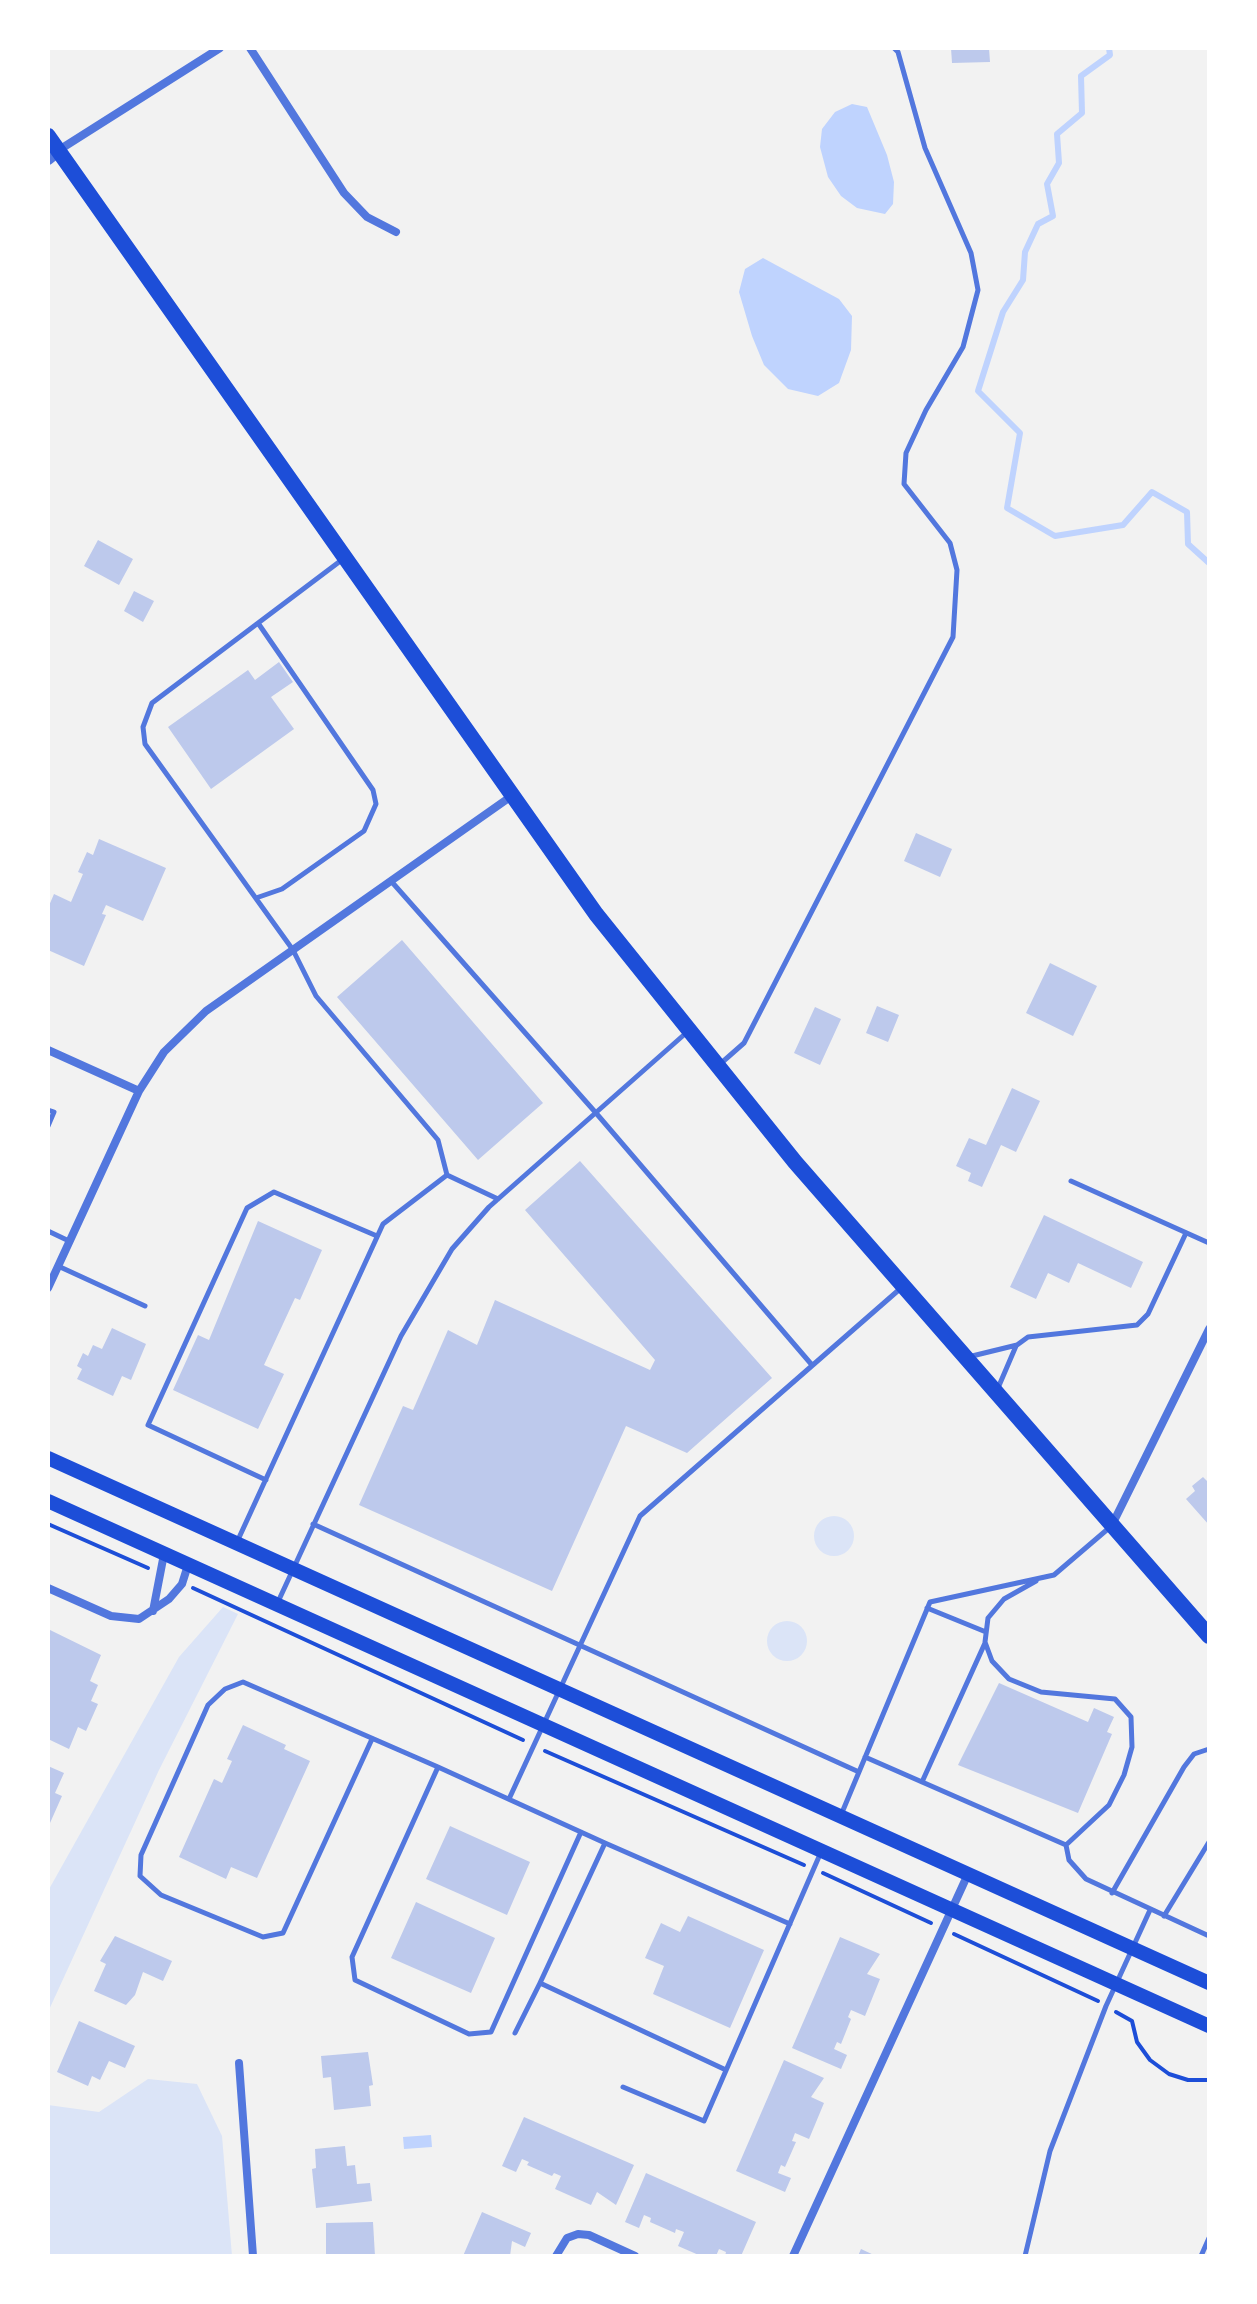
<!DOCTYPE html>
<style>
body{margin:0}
#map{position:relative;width:1257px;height:2304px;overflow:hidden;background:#f2f2f2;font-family:Inter,sans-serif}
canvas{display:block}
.frame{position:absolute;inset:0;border:50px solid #fff;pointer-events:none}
</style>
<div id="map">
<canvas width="1257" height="2304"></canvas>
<div class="frame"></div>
</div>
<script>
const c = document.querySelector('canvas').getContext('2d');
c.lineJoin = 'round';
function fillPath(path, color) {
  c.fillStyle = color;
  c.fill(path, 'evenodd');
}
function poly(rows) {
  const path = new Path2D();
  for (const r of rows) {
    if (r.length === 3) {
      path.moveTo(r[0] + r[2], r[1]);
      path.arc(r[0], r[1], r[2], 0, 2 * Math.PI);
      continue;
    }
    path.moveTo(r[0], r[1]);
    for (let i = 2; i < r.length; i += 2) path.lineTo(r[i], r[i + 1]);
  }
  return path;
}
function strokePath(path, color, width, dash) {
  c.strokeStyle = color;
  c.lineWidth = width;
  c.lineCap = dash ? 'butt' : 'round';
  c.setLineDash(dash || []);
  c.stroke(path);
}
fillPath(poly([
 [834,1536,20],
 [223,1607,238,1614,159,1770,48,2012,48,1891,179,1657],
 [787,1641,20],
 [148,2079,197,2084,222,2136,232,2256,48,2256,48,2105,99,2112]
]), '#dbe4f7');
fillPath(poly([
 [852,104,867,107,887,155,894,182,893,204,885,214,857,208,841,196,828,177,820,147,822,129,835,112],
 [763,258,839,299,852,316,851,350,839,383,818,396,788,389,764,365,752,336,739,292,745,269],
 [431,2135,432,2147,404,2149,403,2137]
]), '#bfd3fe');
strokePath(poly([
 [1109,48,1110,55,1081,76,1082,113,1057,134,1059,163,1047,184,1053,216,1038,224,1025,252,1023,280,1003,312,978,391,1020,433,1007,508,1055,536,1123,525,1152,492,1187,512,1188,544,1209,563]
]), '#bfd3fe', 6);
fillPath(poly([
 [951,48,989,48,990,62,952,63],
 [98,540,133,559,119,585,84,566],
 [134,591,154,601,143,622,124,611],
 [279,662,293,682,271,697,294,729,211,789,168,727,248,670,255,680],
 [916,833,952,849,940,877,904,861],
 [99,839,166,868,143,921,106,905,102,914,106,915,84,966,48,950,48,908,54,894,71,902,83,874,78,872,87,852,93,855],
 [402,940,543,1103,478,1160,337,997],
 [1050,963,1097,986,1073,1036,1026,1013],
 [877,1006,899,1015,888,1042,866,1033],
 [815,1007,841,1019,820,1065,794,1053],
 [1012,1088,1040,1101,1016,1152,1001,1145,982,1187,968,1181,971,1173,956,1166,969,1138,986,1145],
 [580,1161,772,1378,687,1453,626,1426,552,1591,359,1505,403,1406,413,1410,448,1330,477,1345,495,1300,650,1370,655,1360,525,1210],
 [1044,1215,1143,1262,1131,1288,1078,1263,1069,1283,1048,1273,1036,1299,1010,1287],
 [258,1221,322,1250,300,1300,295,1298,264,1365,284,1374,258,1429,173,1390,198,1335,209,1340],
 [112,1328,146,1344,131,1380,122,1376,113,1396,77,1379,82,1369,77,1366,83,1353,88,1356,93,1345,102,1349],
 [1203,1477,1207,1481,1209,1479,1209,1525,1186,1499,1195,1491,1192,1486],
 [48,1629,101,1655,90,1681,98,1685,91,1701,98,1704,86,1731,78,1727,69,1749,48,1739],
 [999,1683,1088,1722,1094,1708,1114,1717,1107,1732,1112,1734,1078,1813,958,1765],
 [243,1725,286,1745,284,1749,310,1761,257,1878,231,1867,226,1879,179,1857,214,1779,222,1783,232,1761,227,1759],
 [48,1766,64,1773,55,1793,62,1796,50,1823],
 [450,1826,530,1862,507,1915,426,1879],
 [416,1902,495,1938,471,1993,391,1958],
 [688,1916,764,1950,730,2028,653,1994,664,1966,645,1958,661,1923,680,1932],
 [115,1936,172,1961,163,1981,143,1972,135,1995,126,2005,94,1991,106,1964,100,1961],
 [840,1937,880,1954,867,1974,880,1979,865,2016,851,2010,848,2017,851,2019,841,2044,837,2042,834,2049,847,2055,841,2069,792,2048],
 [79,2021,135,2046,125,2068,109,2061,100,2080,92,2076,88,2086,57,2072],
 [368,2052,373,2085,369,2086,371,2106,334,2110,331,2077,323,2078,321,2056],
 [784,2060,824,2078,811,2097,824,2103,809,2139,795,2133,792,2141,796,2142,785,2167,781,2165,778,2173,791,2178,785,2192,736,2171],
 [524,2117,634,2165,616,2205,597,2192,591,2205,555,2189,561,2176,554,2173,552,2176,527,2165,529,2162,522,2159,516,2172,502,2166],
 [345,2146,347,2166,355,2165,357,2184,370,2183,372,2201,316,2208,312,2169,316,2168,315,2149],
 [646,2173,756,2222,741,2256,725,2256,726,2252,719,2249,716,2256,701,2256,678,2246,684,2232,676,2229,675,2233,650,2222,651,2218,644,2215,639,2228,625,2222],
 [482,2212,531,2233,525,2247,512,2241,510,2256,463,2256],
 [373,2222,375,2256,326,2256,326,2223],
 [861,2249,876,2256,858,2256]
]), '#bdc9ec');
strokePath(poly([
 [48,1524,148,1568],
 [193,1588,523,1740],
 [545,1751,804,1865],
 [823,1873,931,1923],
 [954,1934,1098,2001],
 [1116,2012,1132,2021,1137,2042,1150,2060,1169,2074,1188,2080,1209,2080]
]), '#1d4ed8', 4);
strokePath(poly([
 [343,559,152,703,143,727,145,744,293,950,316,996,438,1140,447,1175,498,1199],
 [391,881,596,1113,812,1365],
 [256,898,282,889,364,831,376,804,373,790,258,623],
 [719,1065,744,1043,953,637,957,570,950,543,904,484,906,453,926,410,963,347,978,290,971,253,925,148,898,52,894,48],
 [48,1110,54,1112,48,1126],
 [1071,1181,1209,1243],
 [48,1231,69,1241],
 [58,1266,145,1306],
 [968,1357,1017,1345,1028,1337,1137,1325,1148,1314,1186,1233],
 [998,1388,1016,1346],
 [266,1480,148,1425,247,1208,274,1192,377,1236],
 [313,1524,859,1772],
 [237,1542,383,1224,447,1175],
 [1036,1581,1004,1599,988,1618,985,1642,992,1661,1009,1679,1041,1692,1115,1699,1131,1717,1132,1747,1124,1775,1109,1805,1066,1845],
 [277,1604,401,1336,452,1249,489,1207,686,1033],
 [927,1608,986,1632],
 [372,1739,283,1933,263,1937,161,1895,140,1876,141,1855,208,1705,225,1689,243,1682,438,1767,605,1843],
 [865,1757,1066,1845,1069,1860,1086,1879,1209,1936],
 [438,1767,352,1957,355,1980,469,2034,491,2032,581,1832],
 [922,1782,985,1643],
 [509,1799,640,1516,901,1288],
 [841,1815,930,1602,1054,1575,1109,1528],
 [1112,1893,1184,1767,1194,1754,1209,1749],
 [1164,1916,1209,1842],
 [515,2033,540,1983],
 [726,2070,540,1983,605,1843,790,1924],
 [623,2087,704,2121,821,1852],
 [1025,2256,1050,2151,1106,2006,1150,1910],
 [1201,2256,1209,2238]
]), '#5277de', 5);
strokePath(poly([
 [250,48,344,193,367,217,396,232],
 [59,150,220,48],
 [48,1050,139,1091],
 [48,1288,139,1091,164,1052,206,1011,513,795],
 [1112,1525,1209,1329],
 [48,1588,111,1616,139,1619,169,1599,182,1584,188,1565],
 [153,1611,164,1554],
 [239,2063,253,2256],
 [556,2256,567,2238,578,2234,589,2235,635,2256],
 [793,2256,968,1874]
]), '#5277de', 8);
strokePath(poly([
 [48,159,58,151]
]), '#5277de', 12);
strokePath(poly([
 [48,1458,1209,1983],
 [48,1501,1209,2026]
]), '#1d4ed8', 14);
strokePath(poly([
 [48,136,596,914,795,1162,1209,1636]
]), '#1d4ed8', 16);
</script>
